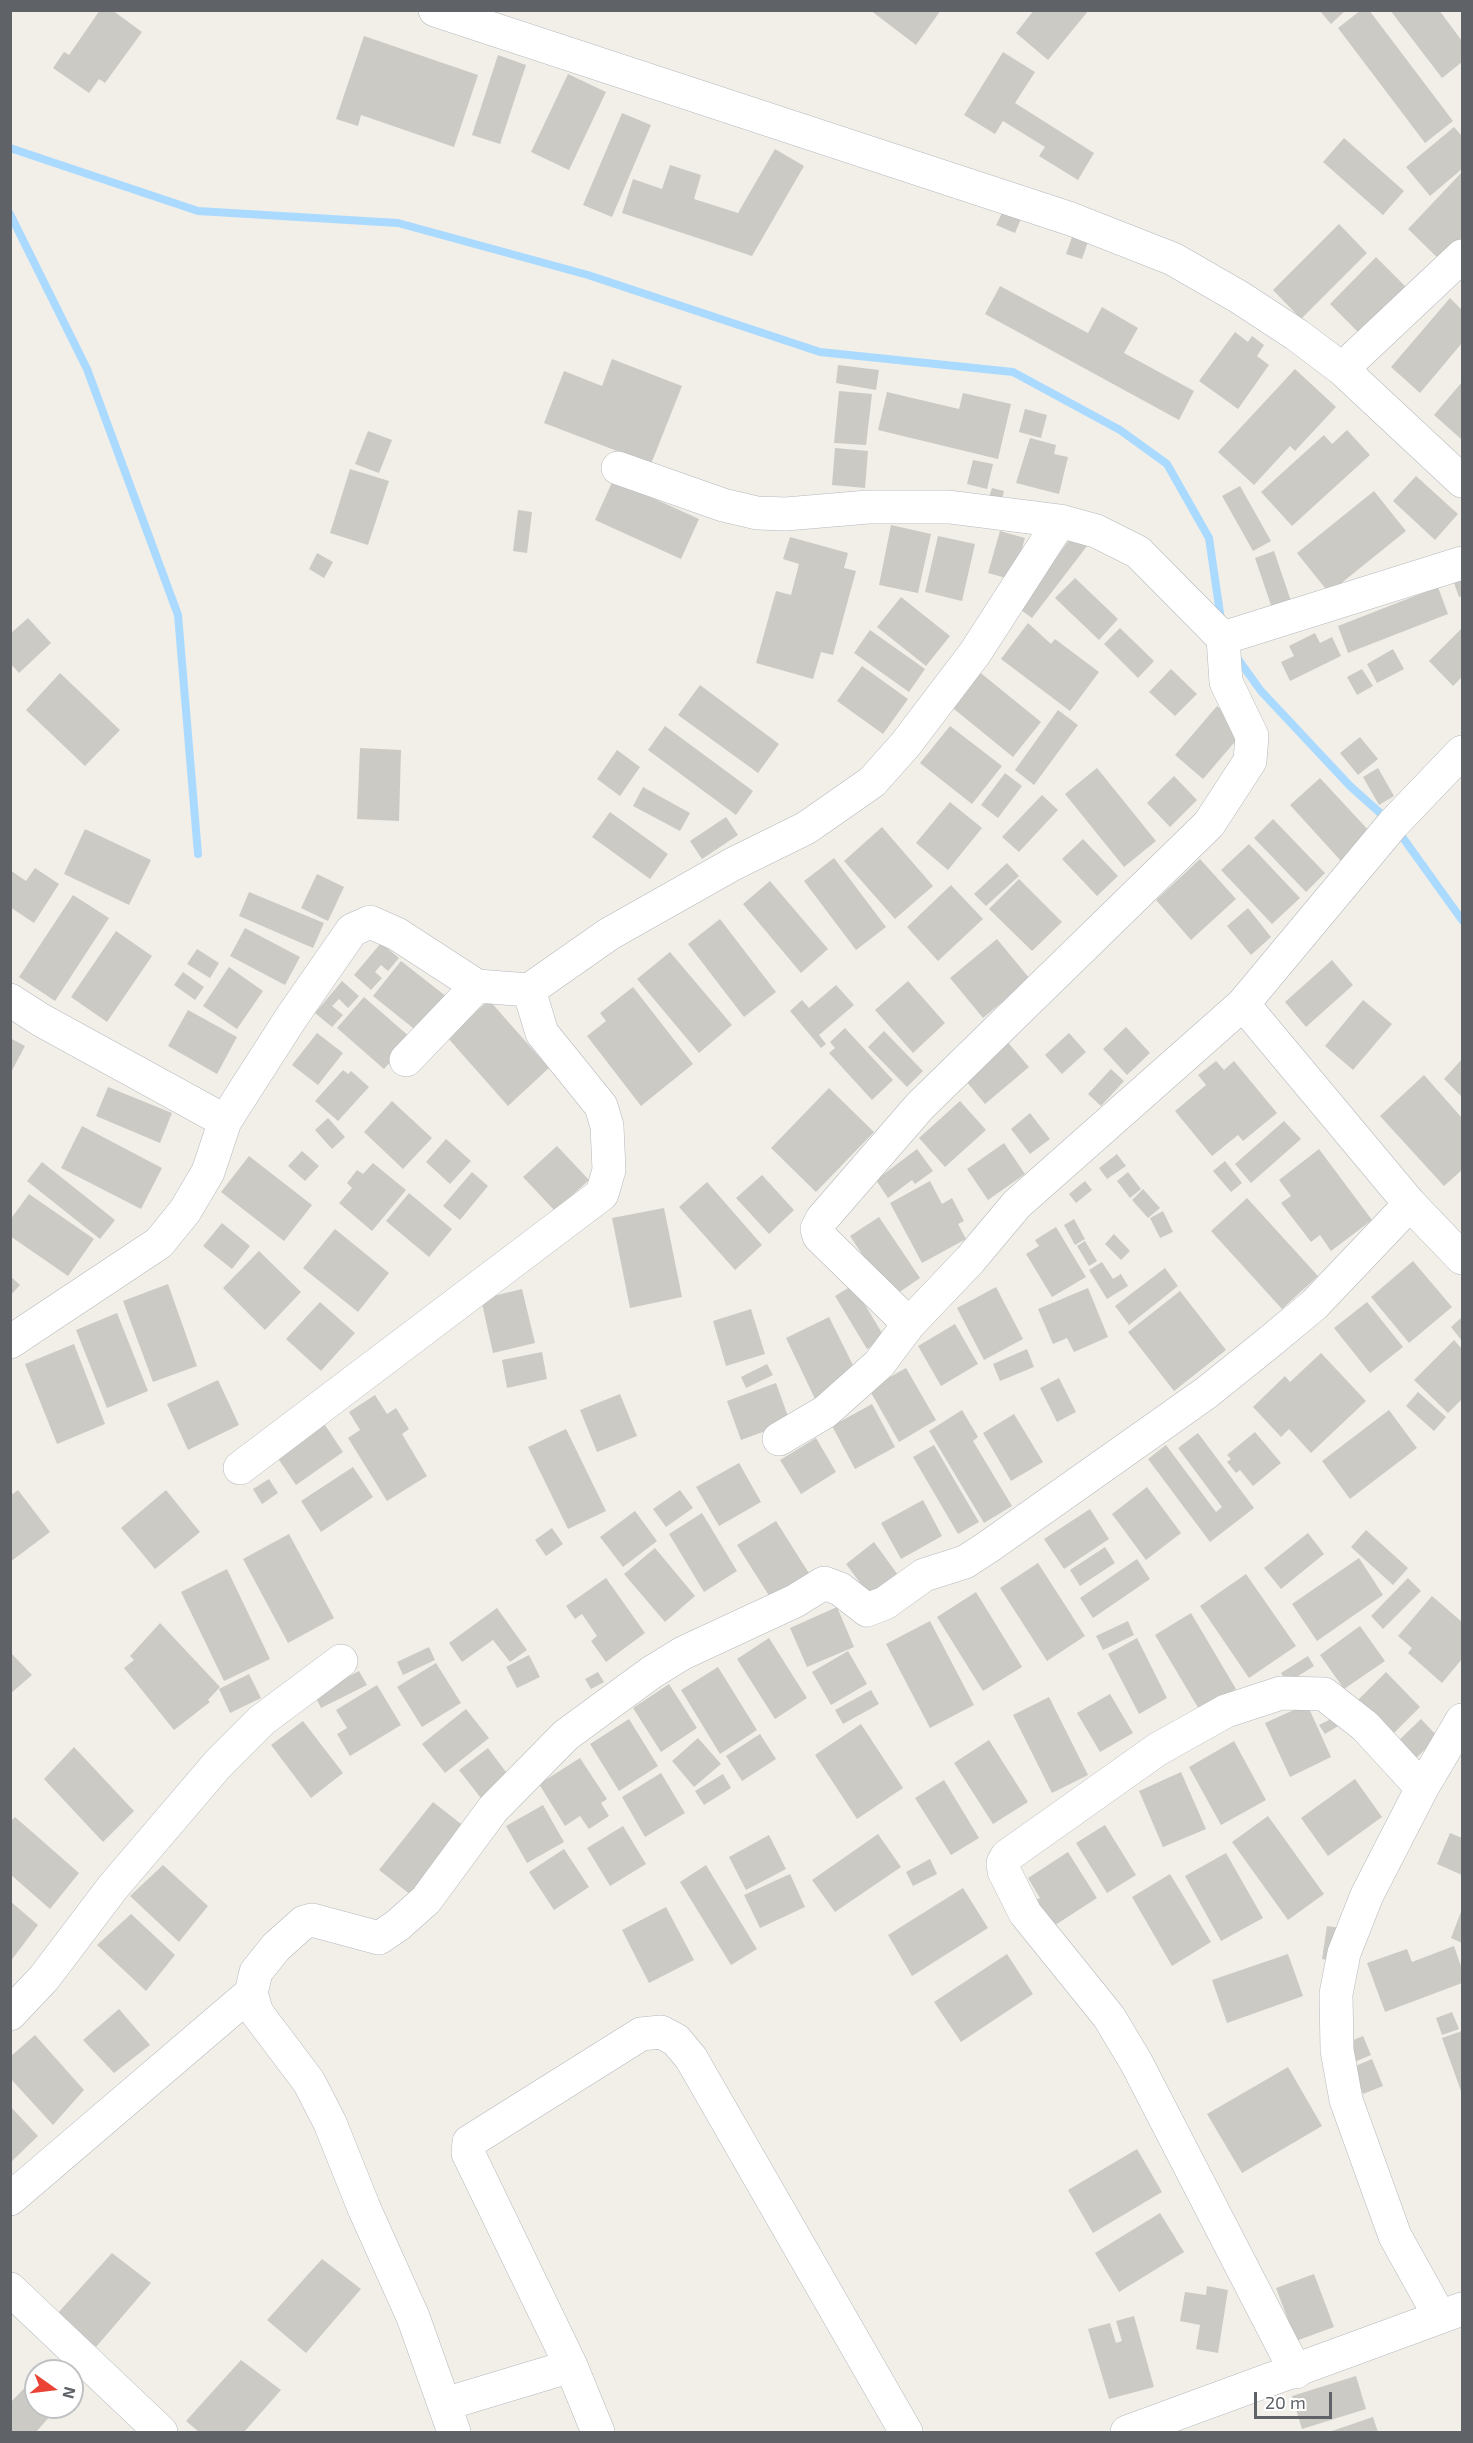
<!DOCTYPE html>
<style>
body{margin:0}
#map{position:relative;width:1473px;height:2443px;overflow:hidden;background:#f1efe8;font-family:"Exo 2",sans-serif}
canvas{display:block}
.frame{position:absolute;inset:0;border:12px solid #5f6368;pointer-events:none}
.north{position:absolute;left:24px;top:2359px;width:60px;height:60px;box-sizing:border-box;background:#fff;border:2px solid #bfc1c3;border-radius:50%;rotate:104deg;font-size:16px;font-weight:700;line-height:24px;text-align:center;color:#5f6368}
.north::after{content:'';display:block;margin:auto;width:21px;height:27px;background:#ea4335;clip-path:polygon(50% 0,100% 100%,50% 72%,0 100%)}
.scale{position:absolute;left:1254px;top:2392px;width:78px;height:27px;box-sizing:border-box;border:3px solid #5f6368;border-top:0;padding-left:8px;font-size:18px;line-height:21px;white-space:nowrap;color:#5f6368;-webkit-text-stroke:4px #fff;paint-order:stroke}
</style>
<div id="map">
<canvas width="1473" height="2443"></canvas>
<div class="frame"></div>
<div class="north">N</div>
<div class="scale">20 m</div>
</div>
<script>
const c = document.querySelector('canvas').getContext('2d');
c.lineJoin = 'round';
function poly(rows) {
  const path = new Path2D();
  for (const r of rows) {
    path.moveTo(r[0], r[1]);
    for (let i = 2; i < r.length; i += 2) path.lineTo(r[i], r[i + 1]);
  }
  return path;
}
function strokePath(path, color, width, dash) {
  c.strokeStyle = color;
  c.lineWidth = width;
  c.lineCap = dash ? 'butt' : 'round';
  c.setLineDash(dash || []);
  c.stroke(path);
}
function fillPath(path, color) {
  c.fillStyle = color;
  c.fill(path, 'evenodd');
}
strokePath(poly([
 [10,148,198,211,398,223,588,275,820,352,1013,372,1120,430,1167,464,1209,538,1221,620],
 [10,214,87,369,178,615,198,854],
 [1235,655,1261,691,1350,786,1388,820],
 [1398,831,1462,920]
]), '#aadaff', 8);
fillPath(poly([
 [100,10,112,10,142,32,105,83,99,79,89,93,53,68,64,52,69,55],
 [870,10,941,10,916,45],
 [1034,10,1089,10,1048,60,1016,33],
 [1319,10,1346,10,1331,24],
 [1361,10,1369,10,1453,121,1425,143,1338,28],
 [1390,10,1439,10,1462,41,1462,62,1442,78],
 [364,36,478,75,454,147,361,115,358,126,336,119],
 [1003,52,1035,72,1015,103,1094,153,1078,180,1039,156,1045,147,1003,121,995,134,964,115],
 [498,55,526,65,500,144,472,135],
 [568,74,606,92,569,170,531,152],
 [622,113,651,125,612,217,583,205],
 [1454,127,1462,136,1462,169,1430,196,1406,167],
 [1344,138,1404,191,1383,215,1323,162],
 [775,149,804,166,752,256,622,213,633,179,662,189,670,165,701,175,694,199,738,213],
 [1462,172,1462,247,1445,265,1408,229],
 [1003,211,1021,219,1015,233,996,225],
 [1339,224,1367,253,1301,319,1273,290],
 [1072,237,1088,242,1082,259,1066,254],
 [1376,257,1410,291,1364,338,1330,304],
 [1000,286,1088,333,1102,307,1138,328,1124,353,1194,391,1179,420,985,314],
 [1450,298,1462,310,1462,343,1420,393,1391,367],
 [1235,332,1248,342,1252,336,1264,345,1257,356,1269,365,1238,409,1199,381],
 [612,359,682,386,651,464,544,423,564,371,602,386],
 [838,365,879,370,876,390,836,383],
 [1295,369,1336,407,1295,451,1290,446,1254,485,1218,452],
 [1462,382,1462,437,1461,439,1434,415],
 [839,391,872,394,866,445,834,443],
 [887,392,959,409,963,393,1011,404,998,459,878,430],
 [1025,409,1047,415,1041,438,1019,432],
 [1347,430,1370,455,1292,526,1261,492,1324,435,1332,444],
 [368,431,392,440,379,473,355,464],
 [1030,438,1056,445,1054,454,1068,457,1059,494,1016,483],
 [835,448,868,451,865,488,832,485],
 [973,460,993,464,987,489,967,484],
 [350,469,389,481,368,545,330,533],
 [1416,476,1458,514,1435,540,1393,501],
 [613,480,699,519,681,559,595,520],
 [1240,486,1271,541,1253,551,1222,496],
 [992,488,1004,491,1001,504,988,500],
 [1374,491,1406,531,1329,593,1297,553],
 [518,510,532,512,527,553,513,551],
 [891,525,931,534,918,593,879,585],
 [1000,531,1025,538,1013,580,988,573],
 [1073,535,1087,546,1032,618,1018,608],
 [938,536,975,544,962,601,925,592],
 [790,537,848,553,844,568,856,571,833,655,821,652,813,679,756,663,776,591,791,595,799,564,783,559],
 [1274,551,1292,604,1273,611,1255,558],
 [317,553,333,562,324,578,309,569],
 [1462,577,1462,596,1459,597,1453,580],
 [1075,578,1118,619,1099,640,1055,598],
 [1438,587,1448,614,1348,653,1338,626],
 [901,597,950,636,926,666,877,627],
 [28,618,51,643,19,673,10,663,10,634],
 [1028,623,1051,644,1055,639,1099,672,1070,711,1001,659],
 [1120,628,1154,661,1138,678,1104,644],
 [1462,628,1462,677,1453,686,1429,661],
 [870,630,925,669,909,692,854,653],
 [1315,633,1320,643,1332,637,1341,656,1290,681,1281,662,1294,656,1289,646],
 [1393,649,1404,669,1377,683,1367,664],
 [862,666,908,699,883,734,837,701],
 [1171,669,1197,694,1175,716,1149,692],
 [1362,669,1373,686,1357,695,1347,677],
 [977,670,1041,722,1013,757,949,705],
 [60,673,120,730,85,766,26,710],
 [700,685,779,744,758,773,678,715],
 [1217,706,1245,730,1203,779,1175,755],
 [1058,710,1078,725,1034,785,1015,770],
 [665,726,753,791,736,815,648,750],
 [950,726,1002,766,972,804,920,763],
 [1360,737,1378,759,1358,775,1340,753],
 [360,748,401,750,399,821,357,819],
 [617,750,640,767,620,796,597,779],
 [1097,768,1156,841,1124,867,1065,794],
 [1378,768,1394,796,1379,805,1363,777],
 [1005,773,1022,786,998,818,981,805],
 [1174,776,1197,800,1170,827,1147,803],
 [1320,778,1371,833,1341,861,1290,805],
 [643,787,690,813,680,831,633,806],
 [1042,795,1058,810,1019,852,1002,837],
 [950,802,982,828,948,870,916,843],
 [610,812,668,854,650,879,592,837],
 [726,817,738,835,702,859,690,841],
 [1273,819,1325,873,1306,892,1254,838],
 [882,827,933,886,895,919,844,861],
 [85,829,151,860,129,905,64,874],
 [1083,839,1118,876,1097,896,1062,859],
 [1249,844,1300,898,1272,924,1221,870],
 [834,858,886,927,856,950,804,881],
 [1200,859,1236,899,1191,940,1156,900],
 [1007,863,1019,876,986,906,974,894],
 [35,868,59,884,34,923,10,907,10,870,26,881],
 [317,874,344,887,328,921,301,908],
 [1019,879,1062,922,1032,951,989,909],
 [770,881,828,949,801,973,743,904],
 [951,885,983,919,938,961,907,927],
 [249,892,324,923,313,948,239,916],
 [73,895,109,918,55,1001,19,977],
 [1248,908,1271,937,1251,955,1227,926],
 [720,919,776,992,744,1017,688,944],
 [245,928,300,957,285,985,230,956],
 [116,931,152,956,107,1022,71,997],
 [997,939,1030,979,983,1018,950,978],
 [381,943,399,958,388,971,381,965,375,972,382,978,371,990,354,975],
 [197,949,219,963,210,978,187,964],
 [670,952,732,1025,699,1053,637,979],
 [1332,960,1353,985,1306,1027,1285,1002],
 [401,961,447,997,418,1032,373,996],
 [229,967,263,991,237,1029,203,1006],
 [183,972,204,987,195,1000,174,985],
 [342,981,359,996,348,1008,339,999,332,1006,343,1015,332,1027,315,1013],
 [908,981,945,1023,913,1053,875,1010],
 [836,985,854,1005,819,1035,826,1044,821,1048,790,1011,802,1000,809,1008],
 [633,987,693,1064,641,1106,587,1036,606,1021,600,1013],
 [364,997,411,1038,384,1069,337,1028],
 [489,1000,549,1068,508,1106,447,1037],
 [1363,1000,1392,1024,1353,1070,1325,1046],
 [188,1010,237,1037,217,1074,168,1046],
 [1126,1027,1150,1053,1127,1075,1103,1049],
 [845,1028,893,1080,872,1100,829,1053,835,1048,830,1042],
 [884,1031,923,1071,907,1087,868,1047],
 [317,1033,343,1053,318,1085,292,1065],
 [1069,1033,1086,1052,1062,1074,1045,1055],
 [10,1038,25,1046,10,1074],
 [1005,1039,1029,1067,985,1104,961,1075],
 [1462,1059,1462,1097,1444,1079],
 [1216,1061,1224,1070,1234,1061,1277,1113,1243,1141,1238,1135,1212,1156,1175,1111,1206,1085,1198,1075],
 [1111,1069,1124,1081,1101,1106,1088,1094],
 [343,1070,348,1074,351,1071,369,1087,338,1121,315,1101],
 [1424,1075,1462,1118,1462,1170,1444,1186,1380,1116],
 [108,1087,172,1113,160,1143,96,1116],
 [829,1088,874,1132,816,1192,771,1148],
 [392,1101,432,1138,403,1169,364,1132],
 [960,1101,986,1130,945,1167,919,1138],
 [1030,1113,1050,1139,1030,1154,1011,1129],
 [328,1118,345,1137,332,1149,315,1130],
 [1284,1121,1301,1139,1251,1183,1235,1164],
 [82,1126,162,1168,141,1209,61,1168],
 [446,1139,471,1161,450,1184,426,1162],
 [1004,1143,1025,1174,988,1200,967,1169],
 [557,1146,589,1180,555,1211,523,1177],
 [917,1149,933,1171,915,1184,912,1180,888,1198,876,1180],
 [1319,1149,1372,1220,1331,1251,1320,1235,1311,1242,1281,1203,1291,1196,1279,1180],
 [302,1151,319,1166,305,1181,288,1166],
 [1117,1154,1126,1166,1107,1179,1099,1168],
 [249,1156,312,1205,284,1241,221,1192],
 [1225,1161,1242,1183,1231,1192,1213,1171],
 [42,1162,115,1220,100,1239,27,1181],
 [373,1163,406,1190,372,1231,339,1203,352,1188,347,1183,357,1170,363,1174],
 [472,1172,488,1186,460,1220,443,1206],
 [1128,1172,1141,1189,1130,1198,1117,1181],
 [762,1175,794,1210,769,1234,736,1198],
 [930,1181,942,1204,952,1198,964,1221,958,1224,966,1239,922,1263,890,1203],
 [1085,1181,1092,1190,1076,1203,1069,1194],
 [707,1182,762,1245,735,1270,679,1207],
 [1143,1189,1160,1208,1148,1218,1132,1200],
 [409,1193,452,1229,429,1257,386,1221],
 [29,1194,94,1239,68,1276,10,1236,10,1220],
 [1247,1198,1318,1276,1282,1309,1211,1231],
 [664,1208,682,1297,630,1308,612,1218],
 [1163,1211,1173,1232,1160,1238,1150,1218],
 [879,1217,920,1278,891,1298,850,1236],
 [1074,1219,1085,1239,1075,1245,1064,1225],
 [222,1223,250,1246,232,1269,203,1246],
 [1056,1227,1086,1277,1052,1297,1026,1254,1039,1246,1035,1240],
 [335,1229,389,1273,358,1312,303,1268],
 [1114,1234,1130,1251,1121,1260,1105,1244],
 [1085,1241,1097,1261,1089,1266,1077,1246],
 [259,1251,301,1292,265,1330,223,1288],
 [1413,1261,1452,1307,1409,1343,1371,1297],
 [1102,1262,1113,1279,1121,1274,1128,1286,1107,1299,1089,1270],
 [1165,1268,1178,1286,1129,1325,1115,1306],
 [10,1276,20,1285,10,1296],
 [168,1284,197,1366,153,1382,123,1301],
 [853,1285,885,1338,867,1349,835,1296],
 [996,1287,1023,1339,984,1360,957,1308],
 [1088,1288,1108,1337,1074,1352,1067,1338,1053,1344,1038,1309],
 [522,1289,535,1343,493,1353,481,1299],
 [1180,1291,1226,1350,1174,1391,1128,1332],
 [320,1302,355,1333,321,1371,286,1339],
 [1367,1302,1403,1347,1370,1373,1334,1328],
 [751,1309,765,1354,726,1366,713,1321],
 [117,1313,148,1391,107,1408,76,1330],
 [829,1317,860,1379,816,1401,786,1338],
 [1462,1317,1462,1341,1451,1327],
 [955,1324,978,1364,941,1386,918,1346],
 [1454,1340,1462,1349,1462,1399,1448,1413,1414,1380],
 [74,1344,105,1424,57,1444,25,1364],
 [1027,1349,1034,1367,1000,1381,993,1364],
 [542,1352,547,1379,507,1388,502,1360],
 [1321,1353,1366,1401,1311,1453,1289,1429,1281,1437,1253,1407,1285,1376,1290,1382],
 [767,1364,773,1375,746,1388,741,1377],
 [906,1368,936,1420,899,1442,869,1389],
 [1059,1378,1076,1412,1057,1422,1040,1388],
 [218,1380,239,1425,188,1450,167,1404],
 [776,1383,790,1422,741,1440,727,1401],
 [1418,1392,1446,1417,1434,1431,1406,1406],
 [620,1394,637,1436,597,1452,580,1410],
 [375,1395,387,1414,396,1408,409,1429,402,1434,427,1476,387,1501,348,1438,360,1430,349,1412],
 [872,1404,895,1447,855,1469,832,1426],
 [962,1410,978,1437,973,1441,1012,1506,984,1523,929,1431],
 [1389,1410,1417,1448,1350,1499,1322,1461],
 [1014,1414,1043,1462,1011,1481,983,1433],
 [323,1422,343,1452,296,1485,275,1454],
 [566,1429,606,1511,568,1529,528,1447],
 [1255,1432,1281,1463,1253,1486,1240,1470,1236,1473,1227,1462,1231,1459,1227,1455],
 [1198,1433,1254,1508,1210,1542,1148,1459,1166,1445,1216,1512,1222,1507,1178,1448],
 [816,1438,836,1472,801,1494,780,1460],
 [934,1445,979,1522,958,1534,913,1457],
 [739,1463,761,1502,719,1526,696,1487],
 [353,1467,373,1497,321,1532,301,1501],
 [269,1479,278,1493,262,1504,253,1489],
 [1147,1487,1181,1533,1146,1560,1112,1514],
 [18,1490,50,1532,10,1562,10,1496],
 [166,1490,200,1532,155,1569,121,1528],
 [680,1490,693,1508,666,1527,653,1509],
 [923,1500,942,1536,901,1559,881,1523],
 [1090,1509,1109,1539,1064,1569,1044,1539],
 [635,1511,657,1541,623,1567,600,1537],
 [702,1513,737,1571,704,1592,669,1534],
 [776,1521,812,1578,773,1602,737,1545],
 [552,1528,563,1544,546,1556,535,1540],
 [1366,1530,1408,1568,1393,1585,1351,1547],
 [1308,1533,1324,1554,1281,1589,1264,1568],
 [289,1534,334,1618,288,1643,243,1559],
 [874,1542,898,1575,870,1596,846,1564],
 [1105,1547,1115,1563,1080,1586,1070,1570],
 [655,1548,695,1596,665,1622,624,1574],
 [1359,1558,1383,1595,1317,1641,1292,1604],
 [1137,1559,1150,1579,1093,1618,1080,1598],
 [1038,1563,1085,1636,1047,1661,1000,1588],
 [227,1569,270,1659,224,1681,181,1592],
 [1246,1574,1296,1646,1249,1678,1200,1606],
 [606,1578,645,1633,606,1662,591,1641,597,1636,582,1614,575,1619,566,1606],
 [1408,1578,1421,1591,1383,1629,1371,1616],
 [976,1592,1022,1667,983,1691,937,1617],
 [1432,1596,1462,1622,1462,1659,1442,1683,1408,1653,1412,1648,1398,1636],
 [837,1607,854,1647,807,1667,790,1628],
 [497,1608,527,1650,510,1662,493,1640,462,1662,449,1643],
 [1191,1613,1236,1689,1200,1711,1155,1635],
 [930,1621,974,1705,930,1728,886,1644],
 [1128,1621,1134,1635,1103,1650,1096,1636],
 [160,1623,220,1687,208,1700,210,1702,174,1730,124,1668,134,1660,130,1656],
 [1360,1626,1385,1661,1344,1689,1320,1655],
 [769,1638,807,1698,775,1719,737,1659],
 [1137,1638,1167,1698,1139,1714,1108,1654],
 [429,1647,435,1660,403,1675,397,1662],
 [848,1651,867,1684,831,1705,812,1672],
 [10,1652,32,1675,10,1694],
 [529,1655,540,1677,517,1688,506,1667],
 [1308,1656,1314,1666,1287,1683,1281,1673],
 [436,1663,461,1703,422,1727,397,1687],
 [718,1667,757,1730,720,1754,681,1690],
 [359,1671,367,1685,321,1708,314,1694],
 [598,1672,604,1682,591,1689,585,1679],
 [1386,1672,1420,1707,1392,1735,1358,1700],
 [249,1674,261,1698,230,1713,219,1689],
 [669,1684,697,1728,661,1752,633,1708],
 [377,1685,401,1725,350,1756,337,1734,347,1728,336,1710],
 [871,1690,879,1704,843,1724,835,1710],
 [1110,1694,1133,1733,1100,1752,1077,1713],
 [1049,1697,1088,1775,1052,1793,1013,1715],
 [1307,1704,1331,1757,1290,1777,1265,1723],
 [466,1709,489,1738,445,1773,422,1744],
 [1335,1717,1340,1725,1325,1734,1319,1725],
 [629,1719,658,1766,619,1791,590,1744],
 [1421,1719,1438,1737,1412,1762,1395,1744],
 [303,1721,343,1773,311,1798,271,1745],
 [861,1724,903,1788,857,1819,815,1755],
 [760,1734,776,1759,742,1781,726,1756],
 [698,1738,721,1764,694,1787,672,1761],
 [989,1740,1028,1802,993,1824,954,1763],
 [1234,1741,1266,1800,1221,1825,1189,1767],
 [74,1747,134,1811,103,1842,44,1779],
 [488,1748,512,1780,484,1802,459,1770],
 [580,1758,607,1799,601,1803,609,1816,589,1829,580,1816,565,1826,539,1784],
 [1181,1772,1206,1829,1163,1847,1139,1791],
 [661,1773,685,1813,645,1837,622,1797],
 [723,1774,731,1788,704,1805,695,1791],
 [1355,1779,1382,1817,1328,1856,1301,1818],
 [944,1780,979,1838,951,1855,915,1798],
 [433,1802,465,1827,411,1895,379,1870],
 [543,1805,564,1842,527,1863,506,1826],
 [1268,1816,1324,1894,1288,1920,1232,1842],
 [15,1817,79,1873,50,1909,10,1874,10,1822],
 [1105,1825,1136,1875,1107,1893,1076,1843],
 [623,1826,646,1864,610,1886,587,1848],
 [1450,1833,1462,1838,1462,1875,1437,1864],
 [878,1834,901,1867,835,1912,812,1880],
 [769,1835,786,1869,746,1890,729,1857],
 [564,1849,589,1887,554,1910,529,1872],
 [1068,1852,1097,1898,1046,1931,1029,1904,1040,1898,1028,1878],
 [1226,1853,1263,1918,1221,1941,1185,1876],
 [930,1859,937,1874,913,1886,906,1872],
 [163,1865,208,1906,179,1942,130,1896],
 [706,1865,757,1949,731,1965,680,1882],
 [790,1874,805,1907,760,1928,744,1895],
 [1170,1874,1211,1942,1172,1966,1132,1897],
 [963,1888,988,1928,912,1976,888,1935],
 [10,1901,38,1925,10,1962],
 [666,1907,694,1960,649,1983,622,1930],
 [1462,1909,1462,1943,1451,1938],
 [131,1914,175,1955,146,1991,97,1945],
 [1327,1926,1340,1928,1334,1961,1322,1959],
 [1454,1946,1462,1969,1462,1983,1385,2012,1367,1963,1407,1949,1412,1962],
 [1007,1954,1033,1994,961,2042,934,2002],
 [1288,1954,1303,1996,1227,2023,1212,1980],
 [119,2009,150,2045,114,2073,83,2040],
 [1452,2012,1459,2029,1442,2035,1436,2018],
 [1462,2031,1462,2094,1442,2038],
 [35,2035,84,2090,53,2125,10,2078,10,2057],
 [1363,2036,1371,2055,1352,2063,1344,2044],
 [1372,2059,1383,2086,1363,2094,1353,2067],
 [1288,2067,1322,2126,1242,2173,1207,2114],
 [10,2106,38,2136,10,2163],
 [1137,2149,1162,2192,1093,2233,1068,2190],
 [1160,2213,1184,2252,1119,2292,1095,2253],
 [112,2253,151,2283,96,2347,57,2314],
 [322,2259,361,2289,306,2353,267,2320],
 [1314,2274,1334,2327,1296,2341,1276,2288],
 [1207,2286,1228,2290,1218,2353,1196,2349,1200,2325,1180,2321,1185,2292,1206,2295],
 [1134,2316,1154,2387,1109,2399,1088,2329,1110,2323,1116,2343,1122,2341,1116,2321],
 [241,2360,281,2390,244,2432,199,2432,186,2421],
 [36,2376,36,2407,58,2407,36,2432,10,2432,10,2403],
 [1356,2376,1366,2409,1302,2429,1292,2396],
 [1373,2417,1378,2432,1329,2432]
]), '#cccac5');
const minor = poly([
 [435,10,1071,219,1173,259,1239,297,1297,335,1342,369,1462,481],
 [1342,369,1462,256],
 [618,468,723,505,757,513,786,514,868,507,949,507,1060,521,1096,531,1138,552,1223,638,1226,682,1252,736,1250,761,1209,824,920,1106,822,1219,817,1229,819,1236,909,1324],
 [1223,638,1462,563],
 [10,1000,41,1020,225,1121],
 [1243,1004,1410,1204,1462,1258],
 [406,1060,477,986],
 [10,1342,159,1243,185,1211,208,1172,225,1121,291,1018,352,930,370,922,397,934,477,986,529,990,609,934,733,864,806,828,872,782,905,745,975,653,1060,521],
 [779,1439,825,1412,879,1364,909,1324,970,1260,1017,1204,1243,1004,1393,824,1462,752],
 [240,1468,602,1194,609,1170,607,1126,601,1106,542,1033,529,990],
 [10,2014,44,1978,113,1887,218,1764,262,1720,341,1661],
 [10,2199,251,1993],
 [10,2289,161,2432],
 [1440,2317,1395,2236,1346,2100,1337,2050,1336,1994,1344,1953,1367,1895,1422,1788,1462,1720],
 [571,2366,468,2153,469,2142,641,2034,661,2032,676,2040,691,2058,906,2432],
 [1296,2372,1136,2062,1109,2017,1025,1913,1004,1871,1003,1863,1007,1856,1158,1749,1226,1711,1281,1693,1324,1694,1365,1726,1422,1788],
 [445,2404,571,2366,598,2432],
 [454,2432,413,2317,364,2208,330,2123,309,2082,257,2013,251,1993,256,1972,276,1947,304,1922,312,1920,379,1938,398,1925,426,1900,493,1809,566,1735,652,1672,683,1653,795,1601,824,1583,840,1589,867,1610,885,1603,924,1575,965,1562,988,1547,1206,1393,1267,1344,1314,1305,1410,1204],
 [1127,2432,1462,2309]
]);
strokePath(minor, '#b5b8bc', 34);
strokePath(minor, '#fff', 33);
</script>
